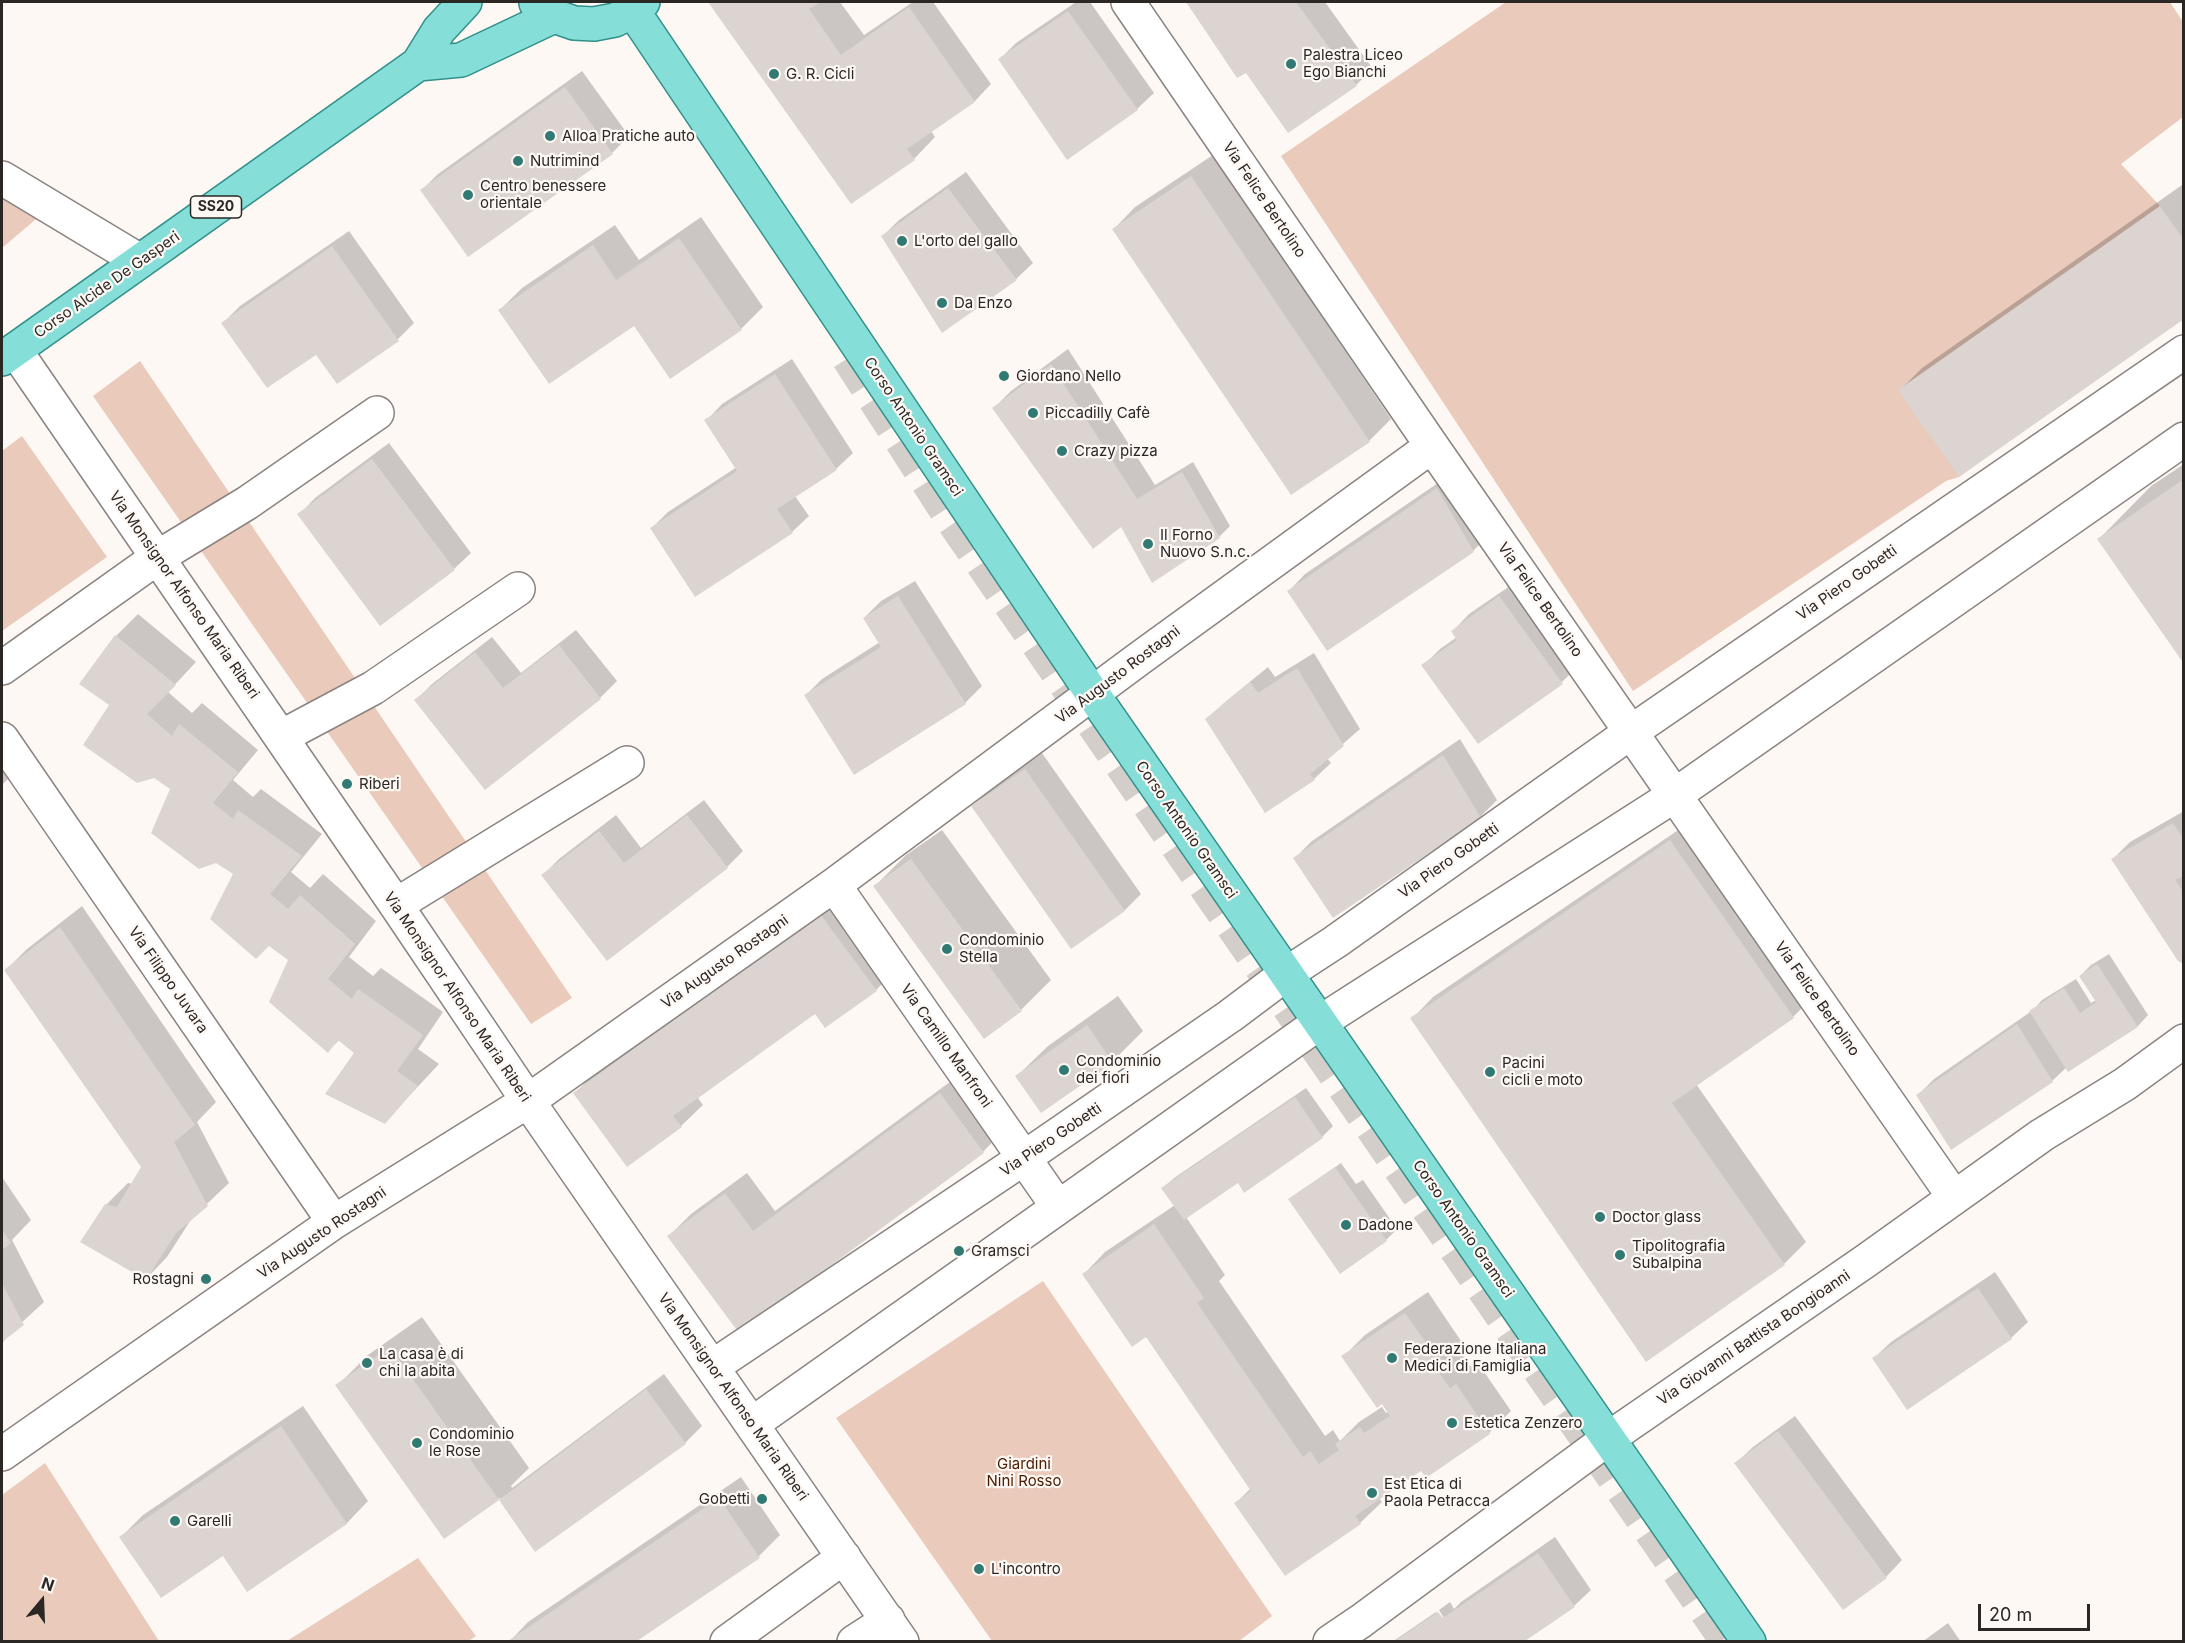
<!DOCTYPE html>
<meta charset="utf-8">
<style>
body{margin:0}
#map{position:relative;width:2185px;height:1643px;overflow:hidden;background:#fef8f4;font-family:Inter,sans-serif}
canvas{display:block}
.frame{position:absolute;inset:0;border:3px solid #2a2725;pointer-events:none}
.north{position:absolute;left:12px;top:1571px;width:60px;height:60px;-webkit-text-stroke:4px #fef8f4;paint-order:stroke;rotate:19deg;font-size:16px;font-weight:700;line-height:24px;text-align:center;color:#2a2725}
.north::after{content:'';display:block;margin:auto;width:21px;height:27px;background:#2a2725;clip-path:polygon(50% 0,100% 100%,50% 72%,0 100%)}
.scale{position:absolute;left:1978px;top:1604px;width:112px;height:27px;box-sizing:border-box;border:3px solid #2a2725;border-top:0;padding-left:8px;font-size:18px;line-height:21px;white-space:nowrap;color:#2a2725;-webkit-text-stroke:4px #fef8f4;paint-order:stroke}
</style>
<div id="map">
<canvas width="2185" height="1643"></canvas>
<div class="frame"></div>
<div class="north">N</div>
<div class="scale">20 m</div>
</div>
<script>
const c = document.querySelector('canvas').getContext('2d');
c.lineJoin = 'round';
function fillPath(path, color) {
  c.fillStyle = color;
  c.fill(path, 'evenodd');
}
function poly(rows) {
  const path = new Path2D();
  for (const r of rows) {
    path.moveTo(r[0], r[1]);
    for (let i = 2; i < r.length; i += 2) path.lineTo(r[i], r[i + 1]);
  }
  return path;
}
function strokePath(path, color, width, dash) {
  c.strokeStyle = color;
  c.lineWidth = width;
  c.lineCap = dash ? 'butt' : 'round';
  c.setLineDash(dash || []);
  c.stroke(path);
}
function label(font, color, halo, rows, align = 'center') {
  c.font = font + ' Inter,sans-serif';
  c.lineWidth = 4.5;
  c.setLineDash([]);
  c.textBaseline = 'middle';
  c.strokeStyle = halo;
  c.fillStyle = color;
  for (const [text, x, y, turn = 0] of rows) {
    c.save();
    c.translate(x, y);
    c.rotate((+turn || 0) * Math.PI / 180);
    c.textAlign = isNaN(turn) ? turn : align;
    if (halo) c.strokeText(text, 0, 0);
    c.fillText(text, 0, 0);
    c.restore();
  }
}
fillPath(poly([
 [1506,2,2170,2,2183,22,2183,117,2121,164,2160,206,2183,240,1959,477,1946,481,1633,691,1281,156],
 [2,190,42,214,2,248],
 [140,361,572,998,531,1024,93,396],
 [22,436,107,557,2,631,2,451],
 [1043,1281,1272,1616,1239,1641,992,1641,836,1418],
 [45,1463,159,1641,2,1641,2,1495],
 [418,1558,476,1636,467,1642,287,1641]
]), '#e9cabb');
fillPath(poly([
 [710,2,840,2,864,35,913,2,933,2,991,84,975,101,931,131,935,137,914,159,851,202],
 [1076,2,1090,2,1154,93,1137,109,1000,59,1016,43],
 [1187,2,1325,2,1373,69,1356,85,1289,131,1247,71,1237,76],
 [582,71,629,136,612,153,468,255,422,190,438,174],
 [1213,155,1391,419,1369,441,1114,229,1135,207],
 [966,172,1033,263,1016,279,942,331,883,236,899,220],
 [2182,185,2184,188,2184,317,1900,390,1922,368],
 [701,217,763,307,741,329,635,324,500,310,522,288,615,225,639,260],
 [349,231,414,323,398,339,337,382,316,352,223,323,240,306],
 [1068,349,1155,485,1193,462,1230,526,1219,537,1123,527,994,408,1011,391],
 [792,359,853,453,836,469,795,496,809,516,792,532,652,528,668,512,737,467,706,421,722,404],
 [389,443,471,553,454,569,380,624,299,515,315,498],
 [2184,464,2184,662,2099,539,2151,486],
 [1454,472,1490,534,1473,551,1327,649,1289,591,1305,574],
 [915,581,982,686,965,703,855,773,806,695,822,679,880,642,864,618,881,601],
 [1517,581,1578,666,1562,682,1423,666,1440,649,1457,637,1453,631,1469,614],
 [138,614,196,662,168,692,192,713,202,703,258,750,233,780,253,797,261,789,322,834,291,872,310,888,323,874,376,921,349,957,373,976,381,968,443,1012,418,1049,439,1064,384,1123,356,1053,340,1039,328,1051,290,960,235,873,111,704,116,636],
 [576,630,617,681,600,698,485,787,416,700,432,684,492,637,521,673],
 [1314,653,1360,729,1327,758,1331,763,1314,779,1265,811,1207,719,1224,703,1268,667,1275,677],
 [2,724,26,761,2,785],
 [1460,739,1497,800,1480,817,1295,858,1312,841],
 [1042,753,1141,894,1125,910,1072,947,973,806,989,790],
 [704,800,743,851,727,867,543,875,559,859,616,815,641,848],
 [2184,811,2184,963,2113,859,2130,842],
 [1693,820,1815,995,1793,1017,1696,1084,1806,1242,1784,1264,1646,1360,1412,1019,1433,997],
 [942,830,1051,980,1021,1010,875,886,906,855],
 [843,894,897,969,876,990,815,1012,698,1098,703,1105,681,1126,575,1093,597,1071],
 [82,906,216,1102,197,1122,229,1183,192,1218,167,1257,146,1279,106,1205,128,1183,133,1184,143,1167,6,970,27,949],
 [2109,954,2148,1015,2138,1026,2069,1070,2067,1067,2052,1081,1951,1148,1918,1095,1934,1079,2033,1010,2042,1000,2076,979,2091,1003,2096,1000,2080,976,2091,965],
 [1118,996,1143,1031,1112,1062,1042,1111,1017,1076,1048,1046],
 [962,1073,1004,1130,983,1152,739,1331,669,1236,691,1214,747,1173,775,1211],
 [1306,1088,1333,1126,1322,1137,1238,1181,1186,1217,1225,1275,1219,1281,1325,1436,1333,1430,1340,1441,1359,1422,1382,1407,1386,1413,1389,1411,1343,1357,1365,1335,1428,1292,1461,1341,1457,1346,1472,1368,1478,1363,1511,1411,1489,1433,1421,1469,1379,1498,1382,1502,1360,1523,1236,1503,1251,1488,1146,1335,1084,1274,1105,1252,1175,1205,1163,1188,1174,1178],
 [1341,1163,1356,1184,1363,1180,1397,1229,1386,1240,1290,1199],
 [2,1177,31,1220,12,1240,44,1302,7,1336,2,1344],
 [1995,1272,2028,1322,2011,1338,1907,1408,1874,1358,1891,1342],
 [422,1317,529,1468,511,1486,512,1488,664,1374,702,1426,685,1443,536,1550,500,1498,444,1537,337,1386,368,1355],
 [303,1406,368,1501,347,1523,248,1590,223,1554,121,1537,143,1515],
 [1795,1416,1902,1560,1886,1577,1736,1463,1753,1447],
 [741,1477,780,1535,759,1556,634,1642,509,1642,528,1622],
 [1555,1537,1591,1590,1574,1606,1522,1642,1392,1642,1436,1612,1442,1620,1444,1618,1439,1610,1450,1602,1454,1609,1461,1602],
 [1948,1623,1961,1642,1922,1642]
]), '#0003');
fillPath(poly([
 [708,2,821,2,809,9,841,55,909,7,975,102,907,149,915,160,851,204],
 [1186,2,1296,2,1357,86,1288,133,1246,73,1237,78],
 [1068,11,1138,110,1067,160,998,59],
 [565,87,613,154,468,257,420,190],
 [1191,176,1370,442,1291,495,1112,229],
 [948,188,1017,280,942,333,881,236],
 [2160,206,2184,240,2184,319,1959,477,1898,390],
 [679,238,742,330,670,379,634,326,549,384,498,310,593,245,616,280],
 [332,246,399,341,337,384,316,355,267,388,221,323],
 [1051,364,1137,499,1182,472,1220,538,1152,583,1121,527,1093,549,992,408],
 [775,374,837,470,777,509,793,533,695,597,650,528,737,471,704,420],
 [372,459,455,570,380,626,297,514],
 [2184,479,2184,664,2097,539],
 [1437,488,1474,552,1327,651,1287,591],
 [898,596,966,704,854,775,804,695,881,647,863,618],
 [1499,596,1563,684,1478,744,1421,665,1457,640,1451,631],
 [115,635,176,685,147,714,172,736,179,724,238,772,213,803,233,819,238,810,302,856,270,894,288,909,300,895,355,944,328,979,352,999,358,989,423,1035,397,1071,418,1086,385,1124,325,1094,354,1053,338,1040,328,1053,269,1002,288,960,269,946,256,959,210,919,233,874,216,863,199,869,151,833,170,789,154,778,137,783,83,745,109,705,79,684],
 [559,645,601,699,485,790,414,700,475,652,503,688],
 [1297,668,1344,746,1310,774,1315,780,1265,813,1205,719,1250,682,1258,693],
 [1443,755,1481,818,1333,918,1293,858],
 [1025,769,1125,911,1071,949,971,806],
 [687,815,728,868,607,961,541,875,599,831,624,863],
 [2173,823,2184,840,2184,876,2175,880,2184,893,2184,964,2178,961,2111,859],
 [1670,840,1794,1018,1672,1103,1785,1265,1646,1362,1410,1018],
 [911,859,1022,1011,984,1039,873,886],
 [820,914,877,991,825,1028,815,1014,673,1116,682,1127,627,1167,573,1093],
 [60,927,195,1125,174,1142,208,1206,176,1233,146,1280,80,1242,105,1204,117,1207,141,1167,4,970],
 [2097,964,2138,1027,2068,1072,2029,1011,2064,988,2080,1013,2096,1002,2079,976],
 [2017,1024,2053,1082,1951,1150,1916,1095],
 [1087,1025,1113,1063,1041,1113,1015,1076],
 [940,1093,984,1153,739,1333,667,1236,725,1193,753,1231],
 [1295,1097,1323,1138,1244,1193,1238,1183,1184,1220,1161,1188],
 [1335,1167,1387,1241,1340,1274,1288,1199],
 [1154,1224,1204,1298,1197,1303,1303,1457,1310,1451,1319,1464,1339,1450,1335,1444,1360,1427,1364,1433,1390,1416,1382,1404,1377,1408,1341,1356,1405,1313,1441,1364,1435,1367,1450,1388,1456,1384,1490,1434,1426,1478,1421,1471,1355,1516,1361,1524,1285,1576,1234,1503,1251,1491,1146,1337,1132,1347,1082,1274],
 [2,1230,11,1243,2,1250],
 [2,1283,24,1325,2,1342],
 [1978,1288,2012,1339,1907,1410,1872,1358],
 [390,1347,499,1500,646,1389,686,1444,535,1552,499,1500,444,1539,335,1385],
 [281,1426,347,1524,247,1592,223,1556,161,1598,119,1537],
 [1778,1431,1887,1578,1843,1610,1734,1463],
 [719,1498,760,1558,637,1641,508,1641],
 [1538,1553,1575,1607,1525,1641,1395,1641,1438,1612,1443,1618]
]), '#dcd4d0');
strokePath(poly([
 [848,358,953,522,1727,1642]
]), '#d4cecb', 33, [33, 16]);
const minor = poly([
 [1128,2,1432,446,1954,1197],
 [2,178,140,261],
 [15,350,396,905,528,1101,902,1642],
 [2,668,158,557,247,503,377,413],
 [281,737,373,688,518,589],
 [2,739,334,1222],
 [834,885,1058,1207],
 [396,905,627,763],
 [712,1367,1024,1158,1230,1016,1286,974,1335,942,1631,732,2184,352],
 [752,1424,1319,1023,1675,795,2184,439],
 [2,1454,334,1222,528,1101,834,885,1140,658,1432,446],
 [727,1642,844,1557],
 [854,1642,888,1620],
 [1330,1642,1361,1621,1609,1438,1867,1260,2042,1135,2125,1084,2184,1041]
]);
const major = poly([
 [536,3,554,16,574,23,594,24,615,20,633,11,643,2],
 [633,11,1092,693,1749,1642],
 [418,64,461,60,554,16],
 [2,359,418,64,439,30,465,2]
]);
strokePath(minor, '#8b8380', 36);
strokePath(major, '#319089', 36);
strokePath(minor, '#fff', 33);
strokePath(major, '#86ded9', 33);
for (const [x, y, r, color] of [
 [1291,64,6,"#317973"],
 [774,74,6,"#317973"],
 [550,136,6,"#317973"],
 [518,161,6,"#317973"],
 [468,195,6,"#317973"],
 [902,241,6,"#317973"],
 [942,303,6,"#317973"],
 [1004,376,6,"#317973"],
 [1033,413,6,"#317973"],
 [1062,451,6,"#317973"],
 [1148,544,6,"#317973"],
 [347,784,6,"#317973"],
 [947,949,6,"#317973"],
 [1064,1070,6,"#317973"],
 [1490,1072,6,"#317973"],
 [1600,1217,6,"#317973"],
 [1346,1225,6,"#317973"],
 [959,1251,6,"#317973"],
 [1620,1255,6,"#317973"],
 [206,1279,6,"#317973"],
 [1392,1358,6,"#317973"],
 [367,1363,6,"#317973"],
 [1452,1423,6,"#317973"],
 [417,1443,6,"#317973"],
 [1372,1493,6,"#317973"],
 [762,1499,6,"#317973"],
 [175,1521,6,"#317973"],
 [979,1569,6,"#317973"]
]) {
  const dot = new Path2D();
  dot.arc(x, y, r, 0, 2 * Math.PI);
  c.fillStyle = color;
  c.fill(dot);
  strokePath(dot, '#fef8f4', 2);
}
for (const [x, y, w] of [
 [216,207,51]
]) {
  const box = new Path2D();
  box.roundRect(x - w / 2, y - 11, w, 22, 4.5);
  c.fillStyle = '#fef8f4';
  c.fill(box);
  strokePath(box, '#2a2725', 1.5);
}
label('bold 14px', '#2a2725', null, [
 ["SS20",216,207]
]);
label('15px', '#2a2725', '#fef8f4', [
 ["Palestra Liceo",1303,55],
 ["Ego Bianchi",1303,72],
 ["G. R. Cicli",786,74],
 ["Alloa Pratiche auto",562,136],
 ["Nutrimind",530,161],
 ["Centro benessere",480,186],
 ["orientale",480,203],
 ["L'orto del gallo",914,241],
 ["Da Enzo",954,303],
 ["Giordano Nello",1016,376],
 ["Piccadilly Cafè",1045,413],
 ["Crazy pizza",1074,451],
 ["Il Forno",1160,535],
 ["Nuovo S.n.c.",1160,552],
 ["Riberi",359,784],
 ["Condominio",959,940],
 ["Stella",959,957],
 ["Condominio",1076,1061],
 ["dei fiori",1076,1078],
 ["Pacini",1502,1063],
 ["cicli e moto",1502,1080],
 ["Doctor glass",1612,1217],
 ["Dadone",1358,1225],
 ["Tipolitografia",1632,1246],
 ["Subalpina",1632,1263],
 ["Gramsci",971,1251],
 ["Rostagni",194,1279,"right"],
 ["Federazione Italiana",1404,1349],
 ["Medici di Famiglia",1404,1366],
 ["La casa è di",379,1354],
 ["chi la abita",379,1371],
 ["Estetica Zenzero",1464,1423],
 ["Condominio",429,1434],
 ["le Rose",429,1451],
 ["Est Etica di",1384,1484],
 ["Paola Petracca",1384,1501],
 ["Gobetti",750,1499,"right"],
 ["Garelli",187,1521],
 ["L'incontro",991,1569]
], 'left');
label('15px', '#2a2725', '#fef8f4', [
 ["Via Felice Bertolino",1264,200,56],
 ["Corso Alcide De Gasperi",107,285,-35],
 ["Corso Antonio Gramsci",913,427,56],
 ["Via Piero Gobetti",1847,583,-35],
 ["Via Monsignor Alfonso Maria Riberi",184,595,55],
 ["Via Felice Bertolino",1540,600,55],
 ["Via Augusto Rostagni",1118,675,-37],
 ["Corso Antonio Gramsci",1186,830,55],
 ["Via Piero Gobetti",1449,861,-35],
 ["Via Augusto Rostagni",725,962,-35],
 ["Via Filippo Juvara",168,980,55],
 ["Via Monsignor Alfonso Maria Riberi",457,997,56],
 ["Via Felice Bertolino",1817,999,55],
 ["Via Camillo Manfroni",946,1046,55],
 ["Via Piero Gobetti",1051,1140,-34],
 ["Corso Antonio Gramsci",1463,1229,55],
 ["Via Augusto Rostagni",322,1233,-34],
 ["Via Giovanni Battista Bongioanni",1754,1338,-34],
 ["Via Monsignor Alfonso Maria Riberi",733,1397,55]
]);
label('15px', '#4a1c00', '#fef8f4', [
 ["Giardini",1024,1464],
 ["Nini Rosso",1024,1481]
]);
</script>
